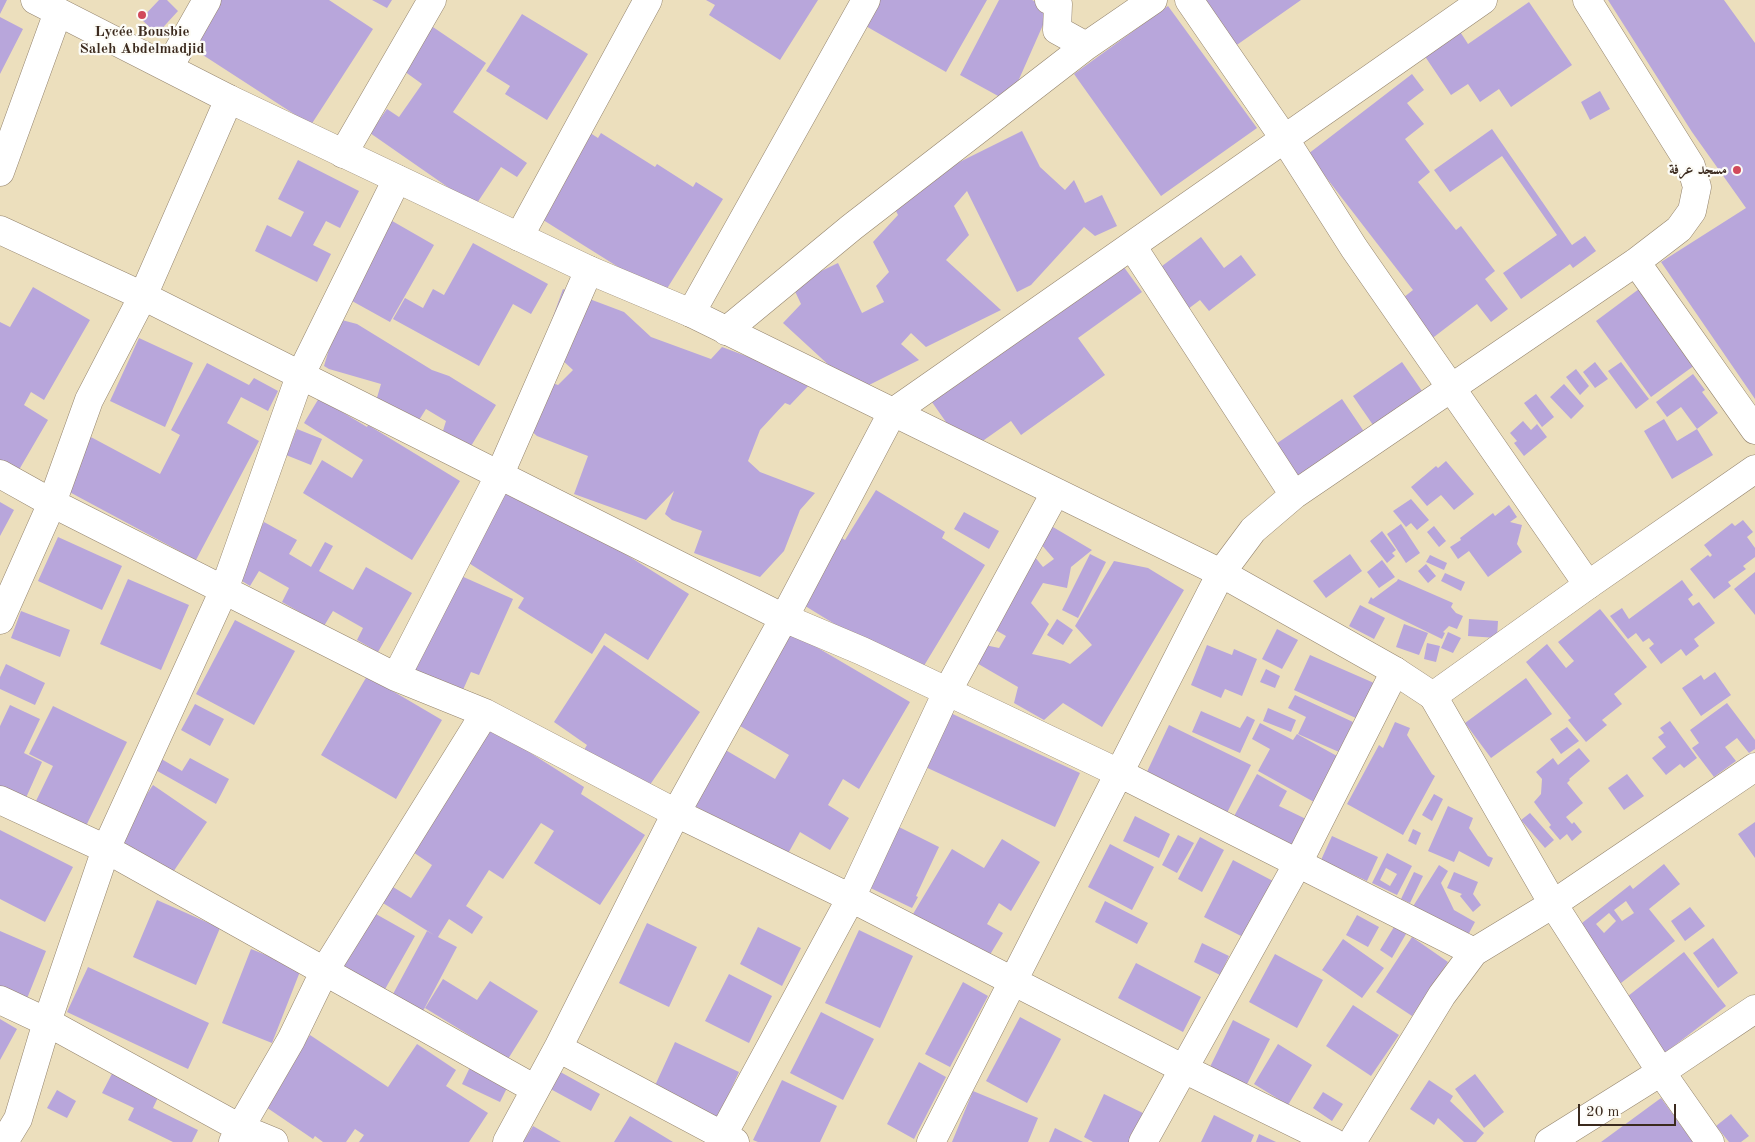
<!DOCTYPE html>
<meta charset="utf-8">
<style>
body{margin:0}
#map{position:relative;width:1755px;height:1142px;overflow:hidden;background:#ecdfbd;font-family:"Old Standard TT",serif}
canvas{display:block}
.scale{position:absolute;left:1578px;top:1104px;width:98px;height:22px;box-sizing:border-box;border:2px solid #3b2a1e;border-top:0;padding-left:6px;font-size:15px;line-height:18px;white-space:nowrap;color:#3b2a1e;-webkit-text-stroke:4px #fdfcf7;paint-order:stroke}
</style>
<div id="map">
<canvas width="1755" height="1142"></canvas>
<div class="scale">20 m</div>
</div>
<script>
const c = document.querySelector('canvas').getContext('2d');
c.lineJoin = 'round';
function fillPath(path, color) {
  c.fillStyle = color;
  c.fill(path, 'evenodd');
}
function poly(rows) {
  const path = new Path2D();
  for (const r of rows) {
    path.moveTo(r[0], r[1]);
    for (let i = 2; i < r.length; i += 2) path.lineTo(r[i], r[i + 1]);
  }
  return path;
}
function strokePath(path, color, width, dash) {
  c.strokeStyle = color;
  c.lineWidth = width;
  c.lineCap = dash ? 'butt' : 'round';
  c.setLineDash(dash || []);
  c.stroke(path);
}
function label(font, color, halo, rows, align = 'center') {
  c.font = font + ' "Old Standard TT",Amiri,serif';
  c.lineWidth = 4.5;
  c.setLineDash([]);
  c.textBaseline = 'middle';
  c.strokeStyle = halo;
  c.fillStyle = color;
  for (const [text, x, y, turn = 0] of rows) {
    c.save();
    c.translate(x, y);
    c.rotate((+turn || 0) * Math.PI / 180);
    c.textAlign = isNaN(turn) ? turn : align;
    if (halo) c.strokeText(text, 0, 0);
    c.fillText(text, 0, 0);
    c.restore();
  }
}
fillPath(poly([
 [0,0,7,0,0,14],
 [159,0,167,0,178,11,157,34,141,19],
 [219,0,329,0,373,29,311,125,189,46],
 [372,0,392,0,387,8],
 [706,0,818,0,780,60,709,15,715,5],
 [878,0,987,0,946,72,864,25],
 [999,0,1032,0,1050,9,1009,102,960,75],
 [1197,0,1301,0,1231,49],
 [1608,0,1724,0,1755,43,1755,399,1661,262,1746,208,1692,132],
 [1529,2,1572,65,1511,107,1499,89,1480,102,1468,84,1451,95,1422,52,1457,27,1468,44],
 [1168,6,1257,128,1161,196,1074,74],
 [522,14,588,54,547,120,505,94,510,86,486,71],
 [0,17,23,29,0,74],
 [427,23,486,63,453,112,527,163,517,177,501,167,475,206,370,133,387,109,399,117,422,84,397,66],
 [1412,74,1424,90,1407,103,1424,124,1405,139,1430,172,1418,182,1456,230,1461,226,1495,271,1485,279,1508,309,1491,322,1477,304,1430,340,1399,301,1413,290,1308,154],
 [1600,91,1610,109,1590,120,1581,102],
 [584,129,598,138,601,133,655,167,657,164,693,187,696,182,723,199,663,295,532,213],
 [1492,129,1572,245,1585,236,1596,251,1573,268,1570,264,1521,299,1503,273,1557,235,1502,156,1450,192,1434,170],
 [1022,131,1040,167,1065,190,1074,180,1085,203,1102,195,1117,226,1095,236,1084,227,1031,285,1017,292,967,191,954,206,969,235,946,260,1001,310,926,347,911,333,901,344,919,360,857,391,783,323,801,304,792,285,838,263,862,313,884,302,876,286,889,272,873,242,898,215,889,197],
 [298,160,359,191,340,228,326,221,313,245,331,254,317,282,255,251,267,225,291,237,304,212,278,199],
 [387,218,434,245,390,322,343,296],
 [1201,237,1224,268,1241,255,1256,275,1209,311,1200,300,1184,312,1154,272],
 [473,243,548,284,531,314,513,304,479,366,393,319,405,298,423,308,433,289,444,295],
 [1118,259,1142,292,1078,338,1105,375,1021,435,1011,421,967,452,927,395],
 [33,287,90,320,44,400,31,392,24,405,48,420,16,475,0,465,0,322,10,327],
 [563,289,624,312,651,337,711,359,722,347,813,381,790,405,785,403,760,430,748,461,760,472,815,493,800,510,784,551,760,577,694,553,702,531,672,520,665,514,674,491,646,520,574,494,588,456,537,436,517,418,533,376,558,385,573,370,561,359,546,336],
 [1639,289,1695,365,1651,397,1596,321],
 [338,319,357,324,432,370,449,376,496,405,468,451,442,434,446,421,426,409,416,425,376,401,381,384,329,369,324,366],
 [139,338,193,363,165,427,110,401],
 [1402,362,1422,391,1373,425,1353,396],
 [1595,362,1608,379,1595,388,1583,372],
 [1621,362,1649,399,1636,409,1608,371],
 [207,363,249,385,254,378,278,391,268,411,241,397,227,423,259,441,196,560,62,488,89,436,160,474,180,435,171,430],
 [1576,369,1589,386,1580,395,1566,377],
 [1693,374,1705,390,1702,392,1718,413,1697,429,1681,407,1667,417,1656,402],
 [1564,384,1584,406,1571,419,1550,397],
 [1536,394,1554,417,1542,427,1524,403],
 [319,398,367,427,368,425,460,481,412,560,303,493,322,460,352,478,363,460,304,423],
 [1342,399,1365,433,1296,480,1273,446],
 [1664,419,1677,441,1697,429,1713,455,1672,479,1644,431],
 [1523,421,1531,430,1537,424,1547,437,1524,456,1514,443,1517,441,1510,433],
 [297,429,322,439,311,465,286,455],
 [1446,461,1474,494,1454,510,1441,495,1427,506,1411,487,1436,466,1438,468],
 [504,478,689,594,648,660,605,633,592,654,518,608,524,598,456,555],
 [876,490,945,532,942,538,985,565,922,669,882,653,797,601,837,535,845,540],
 [1411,499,1429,520,1417,530,1411,523,1406,527,1393,511],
 [0,502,14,510,0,536],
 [1509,505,1517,517,1510,522,1522,525,1517,544,1522,552,1488,577,1469,551,1458,559,1450,547,1461,540,1460,538,1493,513,1495,516],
 [964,512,999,531,989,549,954,529],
 [1041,520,1092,550,1071,567,1067,588,1043,583,1031,603,1049,624,1032,654,1064,661,1070,664,1092,645,1075,626,1114,561,1148,568,1184,590,1102,727,1063,703,1044,720,1014,703,1018,687,975,662,985,645,999,648,1006,636,985,624,1030,551,1043,567,1054,559,1032,534],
 [1743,520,1753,532,1747,537,1755,548,1755,557,1743,566,1746,569,1728,582,1731,586,1714,599,1690,569,1708,555,1710,557,1712,555,1704,545,1732,523,1735,526],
 [264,522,297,540,289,554,311,567,325,542,333,546,319,571,353,590,366,567,412,593,378,652,357,640,363,628,333,611,324,626,282,602,289,588,259,571,250,586,234,576],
 [1401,524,1420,553,1406,563,1387,534],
 [1434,526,1446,541,1439,547,1427,532],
 [1382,531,1396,550,1392,553,1395,556,1387,563,1370,541],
 [58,537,122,566,102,610,38,581],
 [1090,554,1106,562,1078,618,1062,610],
 [1350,554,1362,571,1326,598,1313,581],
 [1430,555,1447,563,1444,570,1426,562],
 [1382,560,1395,577,1379,588,1367,572],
 [1426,564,1436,576,1428,583,1418,571],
 [1755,572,1755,615,1734,589],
 [1445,573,1465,582,1461,591,1441,581],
 [459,575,513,599,479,675,471,672,462,692,410,668],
 [128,579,189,605,161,670,100,644],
 [1398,579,1453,603,1451,607,1456,613,1463,616,1457,629,1449,626,1443,632,1445,633,1442,639,1368,603,1371,597,1373,599,1397,581],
 [1682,580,1693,595,1688,599,1693,606,1699,602,1715,623,1694,639,1699,646,1686,656,1681,649,1661,664,1649,648,1654,644,1649,638,1643,642,1636,633,1628,639,1610,616,1622,608,1629,619],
 [1360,605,1385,618,1374,639,1349,626],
 [1600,609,1647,667,1614,694,1622,704,1602,720,1607,725,1586,742,1568,720,1571,718,1526,662,1547,644,1566,668,1574,661,1558,642],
 [21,611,70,630,60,657,11,638],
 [1057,619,1073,630,1063,645,1047,635],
 [1469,619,1498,621,1497,638,1468,636],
 [235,620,295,651,254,725,196,694],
 [1404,624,1428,633,1419,655,1396,647],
 [784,628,910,702,859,789,843,779,828,805,849,818,830,850,800,832,785,859,685,800,717,745,775,779,789,755,730,720],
 [1277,629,1298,640,1282,669,1262,659],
 [1448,632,1461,638,1453,653,1441,648],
 [1427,643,1440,646,1436,662,1424,659],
 [604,645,700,712,645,792,584,750,587,745,554,722],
 [1207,645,1232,655,1234,649,1257,659,1242,696,1225,689,1221,698,1191,685],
 [1310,655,1374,683,1358,719,1294,690],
 [6,664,45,683,35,705,0,689,0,677],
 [1266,669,1280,676,1275,688,1260,682],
 [1715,672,1731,695,1701,716,1682,688,1701,675,1704,680],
 [367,676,442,720,396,799,321,755],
 [1526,678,1552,714,1491,758,1465,723],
 [1295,695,1353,722,1339,752,1298,734,1306,717,1288,708],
 [1727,703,1755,740,1755,749,1749,753,1737,738,1725,747,1736,761,1714,777,1692,748,1699,743,1690,730],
 [195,704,224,719,210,746,181,730],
 [10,705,40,719,24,753,42,762,25,800,0,789,0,726],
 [53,706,127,742,85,828,35,803,53,766,29,754],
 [1268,708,1296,720,1291,732,1263,721],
 [944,710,1080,773,1055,827,919,764],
 [1201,711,1240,728,1247,716,1255,720,1240,753,1192,732],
 [1670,721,1697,758,1684,768,1680,764,1666,775,1652,758,1666,747,1658,737,1664,733,1660,728],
 [1395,722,1410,728,1407,735,1432,774,1435,776,1403,835,1347,804,1379,745,1383,748],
 [1260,723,1293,740,1297,734,1337,756,1335,759,1336,760,1314,802,1258,771,1270,749,1252,739],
 [485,724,584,787,581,794,645,835,600,905,534,863,554,831,541,823,503,879,489,870,466,906,483,917,472,934,449,919,438,937,457,947,423,1011,393,994,427,931,434,935,383,903,393,887,411,898,432,865,413,852],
 [1169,725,1251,765,1226,815,1145,776],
 [1567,727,1579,741,1561,754,1550,739],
 [1579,748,1590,761,1569,779,1570,780,1567,783,1583,803,1566,817,1572,824,1574,822,1582,832,1572,841,1567,834,1560,840,1549,827,1551,825,1534,802,1541,794,1542,779,1536,772,1553,758,1558,765],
 [158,757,182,771,190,758,229,779,216,804,152,768],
 [1257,774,1287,791,1279,806,1306,819,1290,849,1232,820],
 [1627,774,1644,796,1624,810,1608,788],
 [153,785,207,822,167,881,113,844],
 [1434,794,1443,799,1432,821,1422,815],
 [1448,806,1473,818,1469,828,1488,856,1493,858,1489,867,1459,851,1454,862,1428,851],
 [1530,813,1554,840,1545,848,1521,820],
 [1135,816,1170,834,1159,858,1123,841],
 [883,819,939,847,916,896,918,897,912,908,854,880],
 [1755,822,1755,858,1738,834],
 [1413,829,1421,833,1416,845,1408,841],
 [0,830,73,867,45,922,0,899],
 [1178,835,1194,843,1177,873,1162,865],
 [1332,836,1378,857,1367,881,1321,860],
 [1200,837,1224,850,1202,892,1178,879],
 [1002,839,1040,862,1011,911,999,903,987,924,1003,933,988,958,913,914,952,849,984,868],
 [1110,844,1154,867,1132,910,1088,887],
 [1387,853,1412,866,1397,895,1372,883],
 [1386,868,1397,874,1390,886,1380,880],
 [1233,860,1273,881,1243,937,1204,917],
 [1664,864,1680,884,1649,909,1675,941,1621,983,1577,927,1630,885,1633,889],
 [1626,901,1634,913,1622,921,1614,910],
 [1609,913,1616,921,1604,933,1596,924],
 [1439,865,1448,871,1441,883,1454,910,1475,922,1468,935,1424,911,1422,914,1412,908],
 [1414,872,1423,876,1410,903,1401,899],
 [1454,872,1478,882,1473,894,1481,905,1473,912,1460,896,1462,894,1447,888],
 [157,900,220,928,196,985,133,957],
 [1105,901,1148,923,1137,944,1095,922],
 [1690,907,1705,926,1685,941,1671,921],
 [367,909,415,936,384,991,337,965],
 [1357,915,1379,927,1368,947,1346,935],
 [647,923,697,947,669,1007,619,983],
 [758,927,801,948,782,986,740,964],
 [1394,927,1406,934,1392,958,1380,950],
 [859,930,913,956,880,1028,825,1003],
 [0,931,46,951,26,1001,0,990],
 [1412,937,1448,962,1412,1016,1376,992],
 [1713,938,1738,973,1718,988,1693,953],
 [1343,939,1384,968,1362,998,1322,970],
 [1202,943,1229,956,1220,975,1194,962],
 [251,949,301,969,272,1043,222,1023],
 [1684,952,1726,1006,1665,1053,1623,1000],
 [1275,954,1323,980,1297,1028,1249,1002],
 [1136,963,1201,997,1183,1032,1118,998],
 [88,967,209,1023,188,1069,67,1012],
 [729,974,772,996,749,1043,705,1021],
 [443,979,477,1000,490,981,538,1011,508,1059,425,1008],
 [963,982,988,996,950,1067,925,1054],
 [1353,1005,1399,1035,1371,1076,1326,1046],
 [821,1012,874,1039,843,1100,790,1073],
 [1020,1017,1061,1039,1027,1103,986,1081],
 [0,1019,17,1029,0,1060],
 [1233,1020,1270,1039,1244,1090,1208,1071],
 [310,1035,388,1087,417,1044,456,1070,446,1086,488,1113,469,1142,359,1142,364,1135,355,1129,346,1142,323,1142,315,1136,313,1139,263,1105],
 [675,1042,739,1072,716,1122,652,1092],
 [1278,1044,1312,1065,1288,1105,1254,1084],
 [919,1062,946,1077,914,1139,887,1124],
 [472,1063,510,1082,500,1102,462,1084],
 [116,1066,162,1089,153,1108,198,1130,192,1142,173,1142,128,1120,134,1108,102,1093],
 [555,1069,600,1094,591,1111,545,1086],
 [1475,1074,1504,1112,1484,1128,1455,1089],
 [782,1080,837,1106,820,1142,758,1142,753,1140],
 [1429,1080,1453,1096,1450,1101,1484,1133,1476,1142,1464,1142,1438,1118,1434,1125,1410,1109],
 [57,1090,76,1101,67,1118,47,1108],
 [973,1091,1038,1118,1028,1142,952,1142],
 [1323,1092,1343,1104,1332,1121,1313,1108],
 [1104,1094,1147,1115,1134,1142,1093,1142,1084,1137],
 [1661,1098,1693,1142,1601,1142],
 [1731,1114,1749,1136,1741,1142,1729,1142,1716,1126],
 [1214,1115,1254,1135,1251,1142,1201,1142],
 [630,1116,673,1142,614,1142],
 [533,1126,561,1142,523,1142],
 [1055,1128,1083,1142,1049,1142],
 [1259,1134,1276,1142,1256,1142]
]), '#b8a6db');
const street = poly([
 [1049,0,1058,4,1057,30,1086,46],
 [1189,0,1284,138,1354,248,1588,585],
 [169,67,207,0],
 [343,154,432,0],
 [0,172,58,12],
 [0,230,143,296,784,618,862,651,1119,773,1474,952],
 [519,237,648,0],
 [1132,246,1294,495],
 [1636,262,1755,430],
 [691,313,866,0],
 [726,331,852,227,1086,46,1153,0],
 [0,474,52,503,396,677,485,713,676,813,851,898,1184,1069,1333,1142],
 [0,620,52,503,89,400,143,296,229,99],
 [396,677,499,476,589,270],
 [1433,696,1553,904,1661,1072,1710,1142],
 [0,800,106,849,535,1089],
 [0,1000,47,1022,240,1128,274,1142],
 [558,1048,735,1142],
 [4,1142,18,1119,47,1022,106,849,224,590,300,376,397,179],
 [233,1142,240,1128,291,1040,325,970,485,713],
 [507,1142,558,1048,676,813,784,618,892,413,1483,0],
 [719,1142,851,898,947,692,1055,493],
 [931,1142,1221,573,1253,530,1294,495,1636,262,1679,229,1692,211,1697,187,1691,166,1587,0],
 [1143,1142,1298,863,1395,671],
 [1352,1142,1442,995,1474,952,1553,904,1755,767],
 [1549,1142,1661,1072,1755,1009]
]);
const secondary = poly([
 [35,0,229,99,589,270,691,313,1221,573,1395,671,1433,696,1588,585,1755,469]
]);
strokePath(street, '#94846e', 29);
strokePath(secondary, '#94846e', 29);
strokePath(street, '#fff', 28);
strokePath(secondary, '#fff', 28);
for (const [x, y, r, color] of [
 [142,15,5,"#d1495b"],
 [1737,170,5,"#d1495b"]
]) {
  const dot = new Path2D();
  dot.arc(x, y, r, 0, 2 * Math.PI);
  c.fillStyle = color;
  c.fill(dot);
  strokePath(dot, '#fdfcf7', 2);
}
label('bold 15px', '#3b2a1e', '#fdfcf7', [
 ["Lycée Bousbie",142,32],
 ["Saleh Abdelmadjid",142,49],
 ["مسجد عرفة",1727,170,"right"]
]);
</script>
